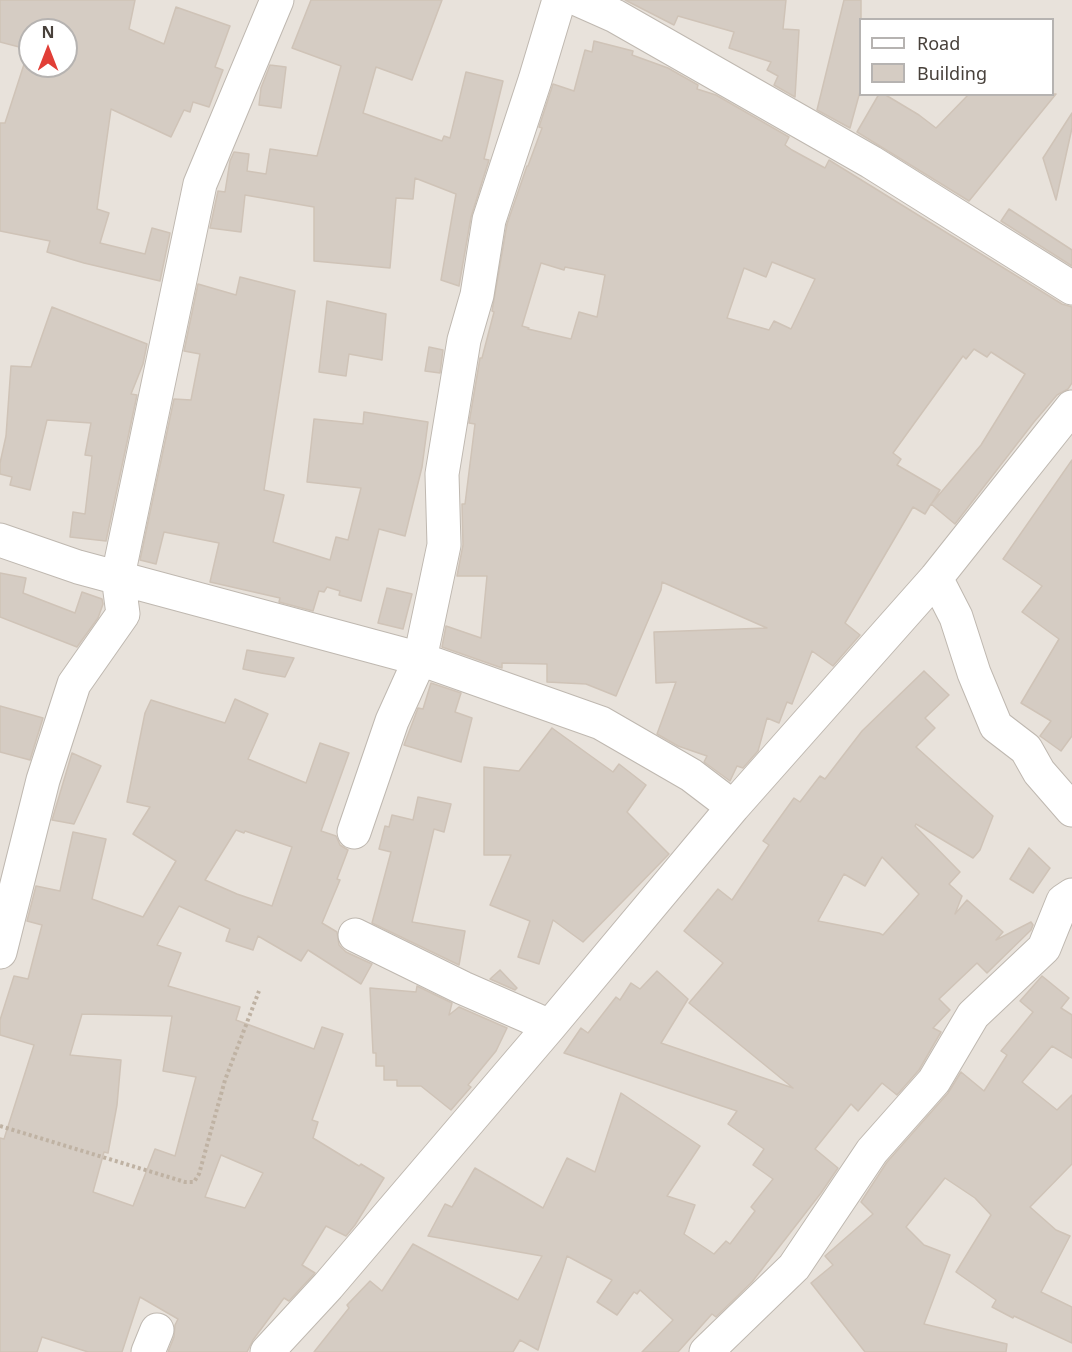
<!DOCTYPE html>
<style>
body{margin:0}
#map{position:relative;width:1072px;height:1352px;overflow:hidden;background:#f4f1ec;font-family:"Noto Sans",sans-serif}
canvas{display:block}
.legend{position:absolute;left:859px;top:18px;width:195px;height:78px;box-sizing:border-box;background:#fff;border:2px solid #b6b3b1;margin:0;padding:8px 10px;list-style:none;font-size:18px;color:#48413b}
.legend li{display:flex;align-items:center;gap:12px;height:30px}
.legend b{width:30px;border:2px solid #b6b3b1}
.north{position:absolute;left:18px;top:18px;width:60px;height:60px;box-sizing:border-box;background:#fff;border:2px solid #b6b3b1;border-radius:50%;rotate:0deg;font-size:16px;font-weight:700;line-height:24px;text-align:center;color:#48413b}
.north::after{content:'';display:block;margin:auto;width:21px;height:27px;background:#e13f37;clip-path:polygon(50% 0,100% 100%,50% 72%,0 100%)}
</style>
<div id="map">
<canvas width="1072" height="1352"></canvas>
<ul class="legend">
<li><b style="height:8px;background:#fff"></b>Road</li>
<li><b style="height:16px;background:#d5ccc3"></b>Building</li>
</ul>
<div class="north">N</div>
</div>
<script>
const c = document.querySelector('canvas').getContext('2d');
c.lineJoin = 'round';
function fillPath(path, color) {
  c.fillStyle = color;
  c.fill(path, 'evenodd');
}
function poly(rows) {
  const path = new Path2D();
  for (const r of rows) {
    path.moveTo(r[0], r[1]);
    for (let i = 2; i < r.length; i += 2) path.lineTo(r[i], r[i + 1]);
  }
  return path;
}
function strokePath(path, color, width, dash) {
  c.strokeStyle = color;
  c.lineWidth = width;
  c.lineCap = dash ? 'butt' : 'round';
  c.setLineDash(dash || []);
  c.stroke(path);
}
fillPath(poly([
 [0,0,1072,0,1072,1352,0,1352],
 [860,20,1052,20,1052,94,860,94],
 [30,30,66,30,66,66,30,66]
]), '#e8e2db');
const building = poly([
 [0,0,135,0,129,29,164,44,176,7,230,26,215,67,223,70,209,107,193,102,190,112,184,110,171,137,111,109,97,209,109,213,100,243,145,254,152,228,170,233,160,281,84,263,47,252,50,241,0,231,0,123,5,123,28,52,22,51,23,48,0,42,0,0],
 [30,30,66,30,66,66,30,66,30,30],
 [311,0,442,0,412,80,376,67,363,113,442,141,444,136,450,138,466,72,503,81,484,159,489,160,471,217,459,286,441,280,456,194,415,178,413,199,396,198,390,268,314,261,314,207,245,195,241,232,210,228,218,191,225,192,230,161,234,152,249,154,247,171,266,174,270,149,317,156,341,66,292,48,311,0],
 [625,0,786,0,783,29,799,30,795,97,774,85,778,76,767,70,771,62,729,48,734,32,678,16,674,25,625,0],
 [844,0,861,0,861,88,850,128,817,110,844,0],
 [594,41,633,51,632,55,668,68,698,85,697,89,716,95,789,137,785,145,792,150,825,168,829,160,1062,304,1072,307,1072,383,1068,389,1057,395,1034,422,955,524,931,504,925,514,913,507,845,623,860,635,833,666,812,651,792,704,787,702,779,723,767,718,758,751,743,768,737,766,730,781,704,762,707,756,678,746,657,734,676,682,656,683,654,632,767,628,662,582,661,590,616,696,586,684,547,682,547,664,502,663,502,668,442,647,446,626,481,638,487,576,457,576,463,545,462,504,465,504,475,424,469,423,480,358,482,358,494,312,492,311,507,224,527,166,528,166,542,128,539,127,553,84,574,91,585,50,592,52,594,41],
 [772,262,815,279,791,329,774,321,769,330,727,318,744,268,766,277,772,262],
 [541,263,564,270,565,267,605,275,597,317,579,312,571,339,528,329,529,328,522,326,541,263],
 [974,349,987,357,991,352,1025,374,981,445,932,503,940,490,897,465,901,459,893,453,963,356,966,359,974,349],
 [270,65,286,67,281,108,259,105,261,88,270,65],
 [879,94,884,94,919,115,936,128,969,94,1056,94,969,201,857,132,879,94],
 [1072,113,1072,128,1056,200,1043,158,1072,113],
 [1009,209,1072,250,1072,266,1001,221,1009,209],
 [240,277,295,291,264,490,284,495,273,542,330,560,336,537,348,540,361,488,307,482,314,419,363,424,364,412,428,422,422,467,405,536,379,529,361,601,339,595,340,591,327,587,324,592,319,591,313,611,279,602,280,598,210,582,219,543,164,532,156,564,140,560,174,399,191,400,200,354,184,351,198,284,236,295,240,277],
 [327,301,386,314,382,360,349,354,346,376,319,372,327,301],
 [52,307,147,344,143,364,131,394,137,395,106,541,70,537,73,512,85,514,92,456,85,455,91,423,47,420,30,490,10,485,12,477,0,474,0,463,6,436,11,366,31,367,52,307],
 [429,347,443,350,440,373,425,371,429,347],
 [1072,460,1072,736,1061,751,1040,736,1051,721,1021,703,1059,639,1022,612,1042,586,1003,559,1072,460],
 [0,573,26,578,23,593,75,613,82,592,102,599,103,604,98,618,77,647,0,617,0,573],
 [387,588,412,594,403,629,378,623,387,588],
 [247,650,294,658,285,677,261,673,243,669,247,650],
 [924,671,949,695,925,718,935,728,916,747,993,816,980,850,973,858,916,824,915,826,960,872,949,884,962,896,955,914,967,900,1003,932,996,940,1031,922,1033,925,1031,930,987,973,977,963,939,999,950,1010,933,1028,941,1032,919,1070,897,1095,882,1083,858,1111,851,1104,815,1149,838,1168,821,1193,752,1282,716,1317,712,1314,678,1352,642,1352,673,1320,640,1290,637,1294,634,1292,617,1315,597,1302,612,1280,567,1256,538,1350,520,1340,513,1352,314,1352,349,1308,347,1305,370,1281,382,1291,413,1244,518,1300,542,1256,428,1236,445,1204,452,1207,475,1168,543,1208,567,1158,595,1172,621,1093,700,1146,667,1196,695,1205,684,1234,714,1254,726,1241,730,1244,755,1211,751,1207,773,1179,753,1165,764,1149,728,1124,737,1111,564,1053,581,1028,588,1033,616,997,620,1000,631,983,640,989,657,971,688,999,661,1043,793,1088,689,1003,723,963,684,931,718,889,732,900,769,845,763,841,794,798,800,802,820,776,825,779,862,731,924,671],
 [882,857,919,894,883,935,879,933,818,921,844,874,865,886,882,857],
 [431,683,461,693,455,712,472,718,461,762,404,745,418,708,423,709,431,683],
 [235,699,268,714,248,759,306,783,320,743,349,753,321,831,336,836,340,845,348,850,337,879,340,880,322,923,337,932,339,945,346,952,372,964,361,984,308,950,301,961,258,936,253,950,226,941,230,929,179,906,157,945,181,953,168,986,240,1007,236,1020,314,1049,322,1027,343,1034,312,1120,318,1122,313,1138,359,1166,361,1164,384,1178,355,1225,346,1236,326,1226,302,1265,315,1273,289,1301,284,1298,253,1340,247,1352,168,1352,174,1337,175,1325,178,1319,140,1297,122,1352,88,1352,42,1337,37,1352,0,1352,0,1138,4,1139,34,1045,0,1035,0,1020,14,976,28,979,42,925,27,921,36,886,60,891,73,832,106,839,92,899,143,917,176,861,133,834,150,807,127,802,145,713,151,700,225,723,235,699],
 [236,830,244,833,245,831,292,847,272,906,237,894,205,880,236,830],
 [82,1014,172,1016,163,1071,196,1077,175,1156,155,1149,133,1206,93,1192,104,1152,108,1153,117,1105,121,1060,70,1055,82,1014],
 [221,1155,263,1173,245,1208,205,1197,221,1155],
 [0,706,43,718,30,760,0,752,0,706],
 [552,728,613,772,619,764,646,785,627,812,669,854,583,942,553,920,539,964,518,957,530,921,490,905,511,855,484,855,484,767,519,771,552,728],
 [72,753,101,766,74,824,52,820,72,753],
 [418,797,451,804,444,832,434,829,412,922,465,931,459,965,372,923,391,852,379,849,385,826,389,827,392,815,413,820,418,797],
 [1029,848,1050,868,1033,893,1010,879,1029,848],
 [500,970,517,988,515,990,490,979,500,970],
 [1042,976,1069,998,1061,1008,1072,1015,1072,1058,1052,1046,1022,1082,1057,1110,1072,1095,1072,1164,1030,1207,1056,1230,1070,1236,1041,1292,1072,1307,1072,1343,1014,1316,1013,1318,992,1307,996,1300,956,1272,991,1215,975,1198,945,1178,906,1227,924,1245,950,1255,924,1324,1007,1344,1006,1352,865,1352,811,1283,833,1265,825,1256,873,1214,861,1202,887,1162,948,1093,961,1072,984,1091,1007,1055,1001,1051,1033,1012,1020,1001,1042,976],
 [417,986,452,1003,449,1015,459,1007,507,1028,496,1051,468,1085,471,1087,451,1110,421,1086,397,1086,397,1080,384,1080,384,1066,376,1066,376,1053,373,1053,370,988,416,992,417,986]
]);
fillPath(building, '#d5ccc3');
strokePath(building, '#cfc3b7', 1.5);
const minor = poly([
 [579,0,615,16,871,162,1072,288],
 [0,540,78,567,420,659,601,723,691,775,733,807],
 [936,578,956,617,974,673,996,726,1026,749,1039,772,1072,810],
 [354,832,392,721,420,659,444,545,442,474,464,340,477,295,489,220,535,80,559,0],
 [355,935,463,988,550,1026],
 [0,952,43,780,74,684,123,614,118,576,200,184,277,0],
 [148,1352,157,1330],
 [267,1352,328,1286,550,1026,733,807,936,578,1072,407],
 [706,1352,794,1267,872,1151,934,1081,973,1015,1044,948,1063,901,1072,895]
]);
strokePath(minor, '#bfb8b0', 35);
strokePath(poly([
 [0,1126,185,1182,194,1182,199,1174,225,1080,259,991]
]), '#bfb2a3', 4, [3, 3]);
strokePath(minor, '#fff', 33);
</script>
